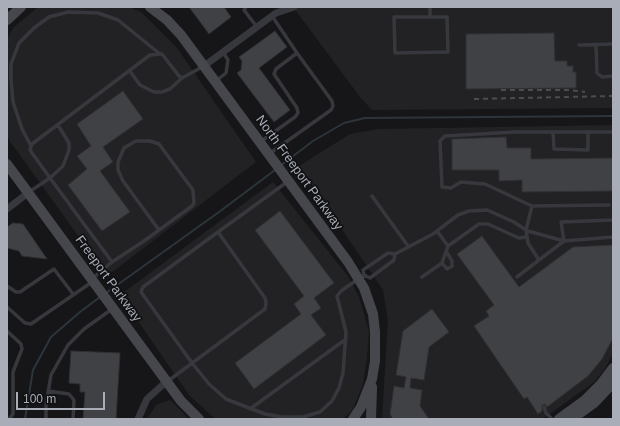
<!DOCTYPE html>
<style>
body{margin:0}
#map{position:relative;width:620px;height:426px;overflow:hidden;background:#161618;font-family:Arial,sans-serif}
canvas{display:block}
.frame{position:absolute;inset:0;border:8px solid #a8adb8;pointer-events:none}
.scale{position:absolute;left:16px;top:392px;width:89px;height:18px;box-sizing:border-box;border:2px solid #a8adb8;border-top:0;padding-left:5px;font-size:12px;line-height:14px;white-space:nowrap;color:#a8adb8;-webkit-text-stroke:3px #111113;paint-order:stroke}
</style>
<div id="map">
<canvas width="620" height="426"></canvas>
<div class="frame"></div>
<div class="scale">100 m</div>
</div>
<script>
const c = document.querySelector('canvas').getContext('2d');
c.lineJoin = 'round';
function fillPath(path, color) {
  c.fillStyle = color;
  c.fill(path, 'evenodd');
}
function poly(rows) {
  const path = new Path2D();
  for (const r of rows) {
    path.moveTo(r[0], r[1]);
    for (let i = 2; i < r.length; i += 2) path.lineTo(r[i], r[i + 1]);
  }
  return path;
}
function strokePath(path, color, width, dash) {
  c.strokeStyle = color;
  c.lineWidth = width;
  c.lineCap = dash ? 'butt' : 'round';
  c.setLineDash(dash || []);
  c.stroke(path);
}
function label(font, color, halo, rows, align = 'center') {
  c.font = font + ' Arial,sans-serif';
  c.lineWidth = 3.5;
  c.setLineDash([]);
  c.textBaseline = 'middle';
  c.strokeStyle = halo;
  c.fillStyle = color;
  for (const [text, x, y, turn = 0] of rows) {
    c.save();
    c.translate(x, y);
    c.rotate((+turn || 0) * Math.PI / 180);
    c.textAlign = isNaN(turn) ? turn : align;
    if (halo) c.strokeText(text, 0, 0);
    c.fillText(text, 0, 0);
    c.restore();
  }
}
fillPath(poly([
 [38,7,129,7,141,12,177,48,256,162,107,276,9,140,7,133,7,39,14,27],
 [293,7,613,7,613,108,372,110,360,97],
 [613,125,613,354,604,370,594,382,543,419,382,419,388,320,383,290,299,166,350,134,379,129],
 [273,182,348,276,359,297,369,332,367,359,363,384,353,409,343,419,217,419,212,416,189,395,120,295],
 [170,400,189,419,147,419,156,405]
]), '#222225');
strokePath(poly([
 [280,166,313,141,344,123,365,118,613,116],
 [106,293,219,212,275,170],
 [25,419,33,370,51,337,80,312,100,297]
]), '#2c353c', 2);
const building = poly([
 [189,7,224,7,231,17,209,34,189,7],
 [275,31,287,47,259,68,290,110,274,122,237,73,241,70,242,61,239,57,275,31],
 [554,33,555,61,567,61,567,66,573,66,573,72,576,72,576,88,466,89,466,34,554,33],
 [123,91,143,119,103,147,113,162,100,171,130,212,102,231,68,185,87,169,77,156,91,146,77,124,123,91],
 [506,137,507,148,531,148,531,159,613,158,613,191,522,192,522,180,499,181,499,170,452,170,452,139,506,137],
 [280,211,334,283,314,298,321,308,311,315,326,335,254,389,235,363,301,314,294,304,304,296,255,230,280,211],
 [13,223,23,224,47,259,22,256,19,251,7,248,7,227,13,223],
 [482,236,519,287,573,247,613,245,613,338,602,359,588,376,547,407,545,404,542,405,542,411,538,414,527,397,524,399,474,326,489,316,486,311,494,305,457,254,482,236],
 [432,309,449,332,429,347,424,380,411,378,410,388,422,390,420,406,429,419,393,419,390,414,394,386,404,388,406,377,396,375,403,331,432,309],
 [71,351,120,353,116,419,83,419,85,392,80,392,80,384,69,383,71,351]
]);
fillPath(building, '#404145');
strokePath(building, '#303034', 1);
strokePath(poly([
 [246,7,244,10,257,27],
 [394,17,447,17,448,52,395,53,394,17],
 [430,17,430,7],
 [579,45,613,44],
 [596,45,597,73,602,77,613,76],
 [130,71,140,85,154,92,162,92,170,89,182,78],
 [216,81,226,73,228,60,223,52],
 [58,125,69,143,69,150,63,166,50,178,112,262],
 [553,132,554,149,588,150,588,132],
 [260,142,295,117,298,113,297,108,274,74,276,69,297,53,272,16],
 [31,146,22,129,13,102,11,79,11,64,19,43,34,28,49,17,68,12,98,13,118,20,160,54],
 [269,154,331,110,333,106,332,101,297,53],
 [29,192,50,178,32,153,30,149,32,144,150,55,162,54,179,76,182,78,204,66],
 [372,196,408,246],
 [609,205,532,206,485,184,461,182,451,188,442,187,440,141,445,136,515,132,613,132],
 [532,206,526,230,528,231,564,241,613,237],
 [437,231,448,246],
 [218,232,143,287,141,292,192,363,209,384,226,399,265,414,282,417,303,417,320,412,332,401,339,388,343,373,346,332,337,296,341,291,364,275],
 [395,254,394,260,370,278,364,275,363,270,388,253,395,254,433,234,458,215,469,211,487,210,514,222,526,230,528,243,539,260,564,241,561,222,613,220],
 [442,263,447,269,452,266,452,261,446,251],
 [422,277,442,263,448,246,479,224,488,224,519,238,526,237],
 [517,277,539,260],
 [93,278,112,262,144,241,192,206,194,203,193,190,159,144,150,141,136,141,124,148,118,162,118,170,123,181,159,230],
 [7,286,16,292,20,292,54,269,73,294],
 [7,307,25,323,31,324,92,282],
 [7,331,21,344,22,349,13,372,13,414,10,418,7,419],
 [168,381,265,309,266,303,265,298,218,232,287,182],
 [48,391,69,394,74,400,73,419],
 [544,407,546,413,552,419],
 [250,409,346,339],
 [46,419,46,405,51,375,68,345,84,329,112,309]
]), '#37383d', 3.5);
strokePath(poly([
 [204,66,276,13,294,7],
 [7,209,28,193],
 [138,419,147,399,167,381]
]), '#37383d', 7);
strokePath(poly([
 [150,7,167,20,181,35,348,262,364,288,373,314,375,332,375,361,372,379,361,407,353,419],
 [7,20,21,7],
 [7,164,181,401,199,419],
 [371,419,372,387],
 [559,419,585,400,601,384,613,368],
 [572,419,594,403,613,383]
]), '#45474d', 10);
strokePath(poly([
 [501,90,570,90,585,92],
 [474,99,613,96]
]), '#4a4c52', 2, [5, 4]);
label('13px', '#a8adb8', '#111113', [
 ["North Freeport Parkway",299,173,54],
 ["Freeport Parkway",108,279,54]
]);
</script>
